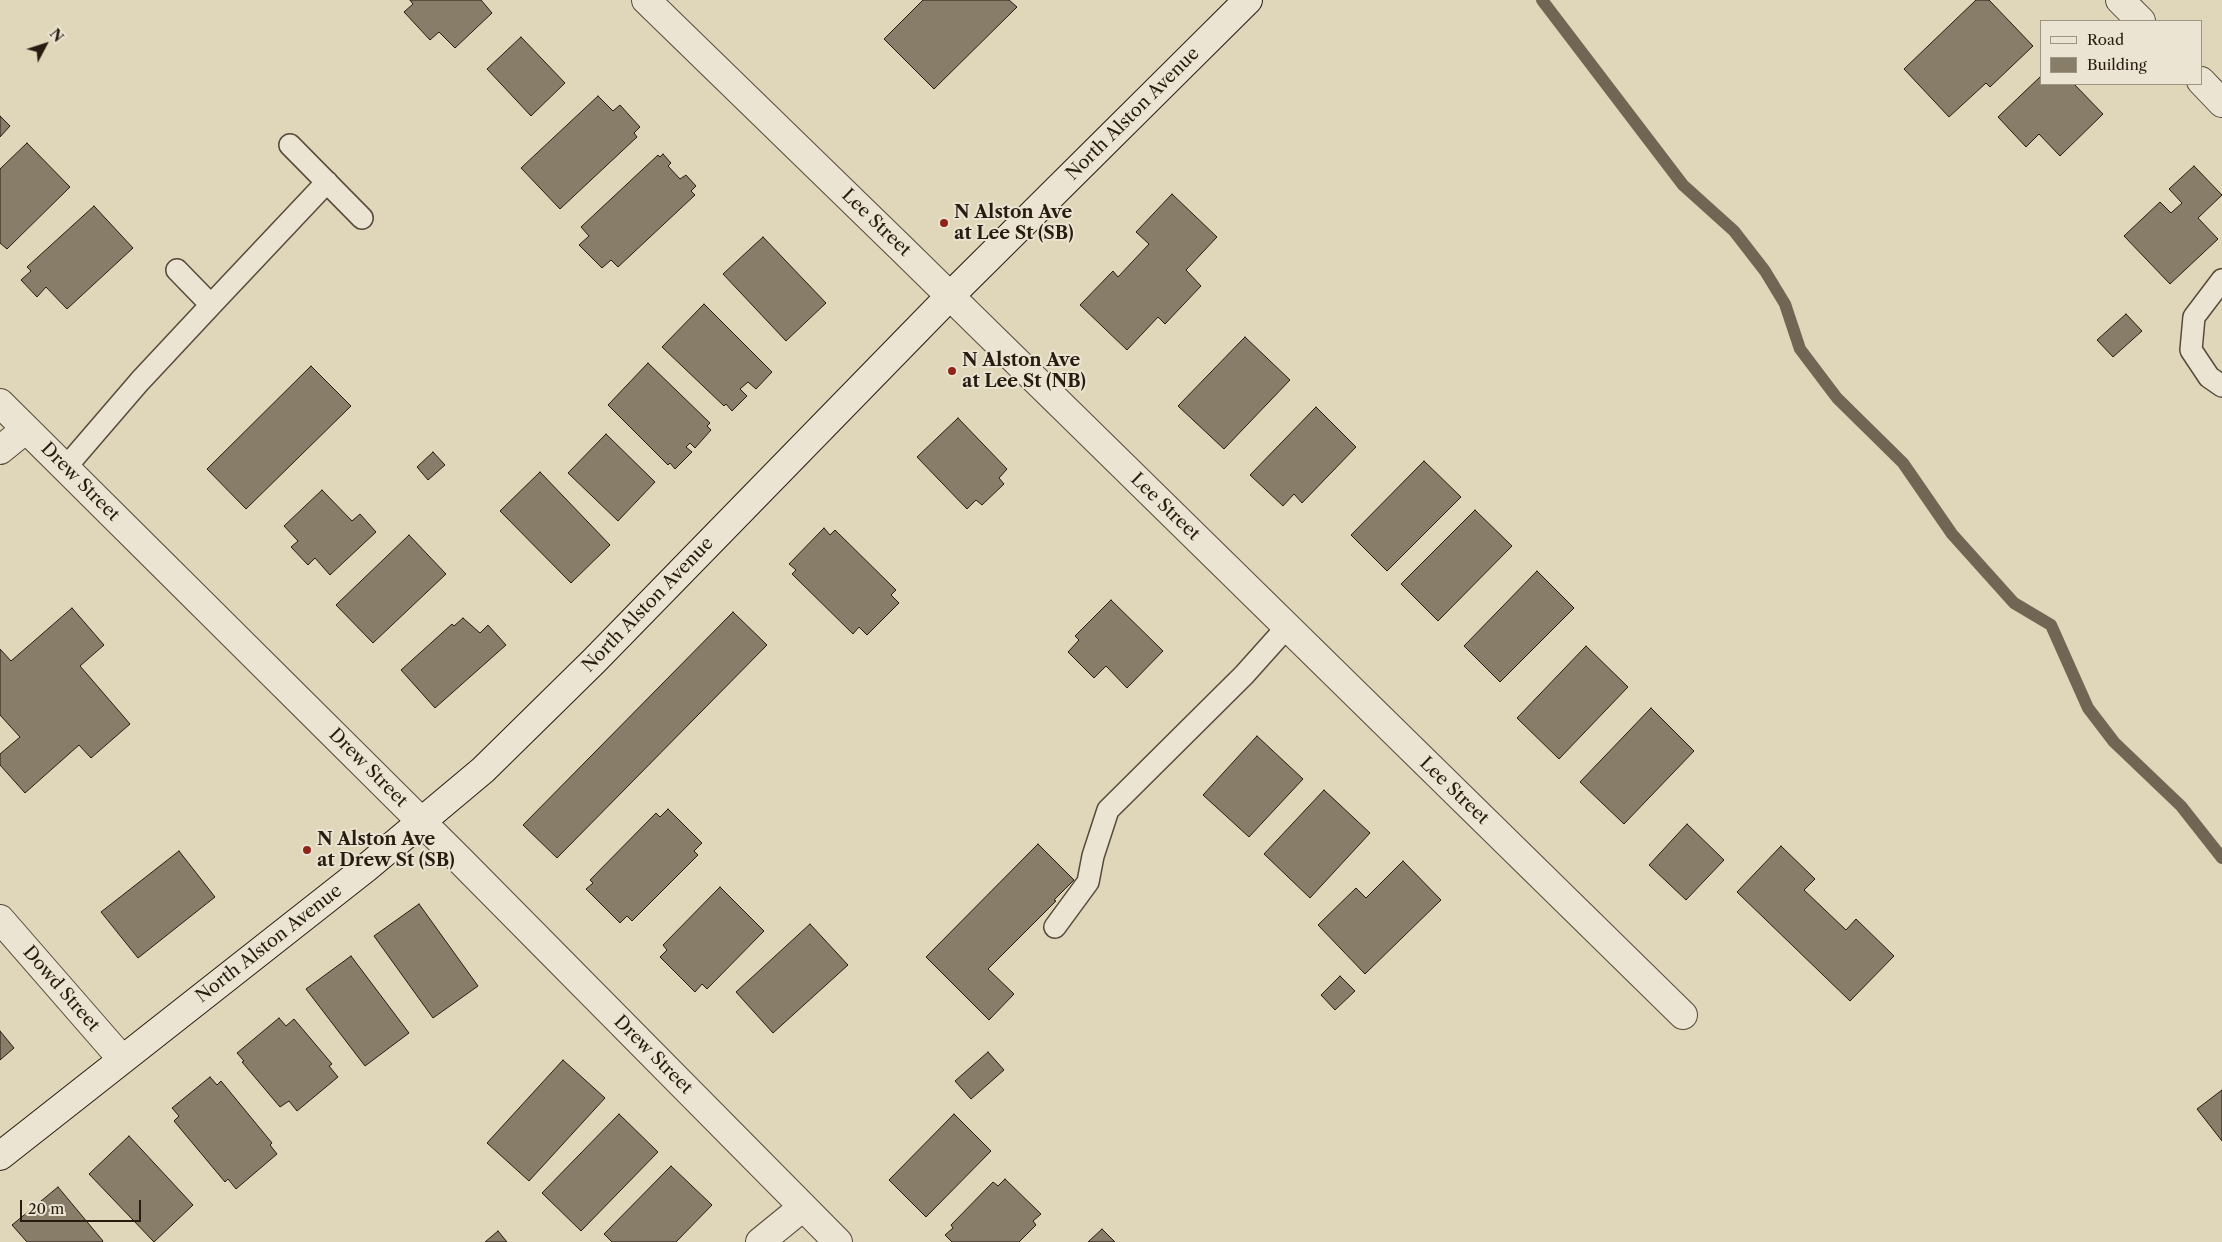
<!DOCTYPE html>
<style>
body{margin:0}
#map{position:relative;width:2222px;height:1242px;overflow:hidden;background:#e0d6ba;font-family:"Libre Caslon Text",serif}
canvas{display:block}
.legend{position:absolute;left:2040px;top:20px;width:162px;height:65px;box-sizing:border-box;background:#ebe4d2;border:1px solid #9d9484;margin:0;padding:6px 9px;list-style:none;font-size:15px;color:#281c10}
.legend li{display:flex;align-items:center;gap:10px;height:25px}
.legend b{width:25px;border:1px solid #9d9484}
.north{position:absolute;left:20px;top:20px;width:50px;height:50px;-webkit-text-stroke:4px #ebe4d2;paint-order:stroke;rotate:50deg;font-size:14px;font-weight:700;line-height:20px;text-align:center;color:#281c10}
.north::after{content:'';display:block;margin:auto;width:18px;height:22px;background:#281c10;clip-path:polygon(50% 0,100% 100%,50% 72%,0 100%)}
.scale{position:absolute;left:20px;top:1200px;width:121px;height:22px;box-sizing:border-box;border:2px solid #281c10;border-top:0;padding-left:6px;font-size:15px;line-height:18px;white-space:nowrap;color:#281c10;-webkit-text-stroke:4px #ebe4d2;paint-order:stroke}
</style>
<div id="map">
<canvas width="2222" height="1242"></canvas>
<ul class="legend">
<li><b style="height:6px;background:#ebe4d2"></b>Road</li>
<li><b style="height:14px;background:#887d68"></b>Building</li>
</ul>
<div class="north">N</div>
<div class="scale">20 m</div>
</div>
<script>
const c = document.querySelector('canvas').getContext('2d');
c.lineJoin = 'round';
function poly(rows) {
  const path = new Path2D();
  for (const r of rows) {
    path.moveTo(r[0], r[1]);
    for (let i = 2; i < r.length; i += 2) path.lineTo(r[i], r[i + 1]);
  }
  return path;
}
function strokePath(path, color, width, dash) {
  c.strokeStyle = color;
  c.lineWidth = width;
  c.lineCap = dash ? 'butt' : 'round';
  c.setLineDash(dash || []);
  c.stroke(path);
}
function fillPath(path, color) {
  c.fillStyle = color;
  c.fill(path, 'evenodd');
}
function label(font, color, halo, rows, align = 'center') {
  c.font = font + ' "Libre Caslon Text",serif';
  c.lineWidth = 4;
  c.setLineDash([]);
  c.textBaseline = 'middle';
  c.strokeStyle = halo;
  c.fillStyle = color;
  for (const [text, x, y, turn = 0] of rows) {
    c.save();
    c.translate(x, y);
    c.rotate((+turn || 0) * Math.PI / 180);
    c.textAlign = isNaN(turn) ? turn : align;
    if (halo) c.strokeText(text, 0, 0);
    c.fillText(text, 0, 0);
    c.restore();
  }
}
strokePath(poly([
 [1542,0,1683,185,1734,231,1765,271,1785,304,1800,349,1837,398,1903,463,1952,534,2014,603,2051,625,2088,708,2114,742,2181,806,2222,858]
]), '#716653', 12);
const building = poly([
 [410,0,481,0,492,13,455,48,439,32,430,40,404,12,413,4,410,0],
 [923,0,1009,0,1017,7,934,89,884,39,923,0],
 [1976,0,1989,0,2033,46,1990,87,1986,83,1949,117,1904,69,1976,0],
 [521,37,565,83,531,116,487,69,521,37],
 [2041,76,2041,84,2074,84,2103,114,2060,156,2039,134,2026,147,1998,117,2041,76],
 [598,96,613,111,620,105,640,127,634,133,637,137,560,209,521,168,598,96],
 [0,116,10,126,0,137,0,116],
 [27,143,70,187,7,249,0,243,0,169,27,143],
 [663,154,671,163,668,166,680,179,686,175,696,186,691,191,695,195,618,267,611,260,602,268,579,245,589,236,581,227,658,155,660,157,663,154],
 [2194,166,2222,195,2198,218,2218,239,2170,284,2124,236,2160,202,2171,213,2182,203,2169,189,2194,166],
 [1172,194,1217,237,1186,270,1201,286,1165,324,1158,317,1127,350,1080,305,1113,271,1118,277,1149,244,1136,232,1172,194],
 [94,206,133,248,67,309,46,287,37,297,21,280,31,271,27,267,94,206],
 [763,237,826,303,786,341,723,274,763,237],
 [704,304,772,372,756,389,748,382,740,389,747,396,732,411,726,404,724,406,662,347,704,304],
 [2126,314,2142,331,2113,357,2097,340,2126,314],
 [1245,337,1290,380,1224,449,1178,406,1245,337],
 [648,363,710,423,707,426,711,430,695,448,690,443,686,447,692,452,675,469,670,463,668,465,608,405,648,363],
 [311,366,351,406,246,509,207,469,311,366],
 [1316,407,1356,447,1302,503,1294,494,1283,506,1250,475,1316,407],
 [958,418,1007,469,999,478,1004,484,982,505,976,500,967,509,917,457,958,418],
 [606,434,655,482,618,521,568,473,606,434],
 [433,452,445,465,428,480,417,467,433,452],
 [1424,461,1461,497,1387,571,1351,535,1424,461],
 [540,472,610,545,571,583,500,511,540,472],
 [322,490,352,521,360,514,376,532,330,575,315,558,308,565,291,547,298,541,284,526,322,490],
 [1475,510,1512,546,1438,621,1401,584,1475,510],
 [824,528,830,535,835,530,896,590,891,595,899,603,867,635,859,627,853,634,792,574,796,570,789,564,824,528],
 [409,535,446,574,373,643,336,605,409,535],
 [1537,571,1574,608,1500,682,1464,646,1537,571],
 [1111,600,1163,651,1127,688,1106,666,1094,678,1068,652,1079,640,1075,636,1111,600],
 [72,608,104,645,80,666,130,724,91,758,79,745,25,793,0,765,0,754,20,737,0,715,0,649,11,661,72,608],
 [733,612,767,645,557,858,523,825,733,612],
 [463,618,480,633,488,625,506,645,435,708,401,670,452,624,454,626,463,618],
 [1586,646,1628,687,1559,759,1517,718,1586,646],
 [1651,708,1694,751,1624,824,1580,782,1651,708],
 [1257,736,1303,779,1249,837,1203,795,1257,736],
 [1324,790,1370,833,1310,898,1264,854,1324,790],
 [668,809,702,843,694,851,698,855,632,921,627,916,620,923,586,889,593,883,590,880,656,813,660,817,668,809],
 [1687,824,1724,860,1686,900,1649,865,1687,824],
 [1038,844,1074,880,1054,900,1056,901,988,969,1014,994,989,1020,926,957,1038,844],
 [1781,846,1815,879,1804,890,1846,930,1856,919,1894,956,1850,1001,1737,892,1781,846],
 [179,851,215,897,138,958,101,912,179,851],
 [1403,861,1441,900,1365,974,1318,925,1356,888,1366,898,1403,861],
 [720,887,764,931,707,989,702,984,695,992,660,957,667,950,663,945,720,887],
 [419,904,478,986,433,1018,374,936,419,904],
 [810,924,848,965,773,1033,736,992,810,924],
 [351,956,409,1033,365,1066,306,989,351,956],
 [1340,976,1355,991,1335,1010,1321,995,1340,976],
 [279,1018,286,1026,294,1019,332,1064,329,1066,338,1077,297,1111,289,1101,280,1107,242,1062,244,1061,237,1053,279,1018],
 [0,1031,14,1048,0,1060,0,1031],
 [988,1052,1004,1070,971,1099,955,1081,988,1052],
 [563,1060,605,1098,529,1181,487,1143,563,1060],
 [210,1077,217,1085,221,1081,272,1143,270,1145,277,1154,236,1189,228,1179,225,1182,174,1121,179,1116,172,1108,210,1077],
 [2222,1090,2222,1141,2197,1109,2222,1090],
 [619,1114,658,1152,581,1231,542,1193,619,1114],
 [954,1114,991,1151,926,1217,889,1180,954,1114],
 [129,1136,193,1205,154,1242,89,1174,129,1136],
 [671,1166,712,1205,676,1242,612,1242,604,1234,671,1166],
 [1005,1179,1041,1214,1033,1221,1036,1225,1019,1242,952,1242,945,1235,953,1228,951,1225,993,1182,998,1186,1005,1179],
 [58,1187,103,1241,102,1242,27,1242,12,1225,58,1187],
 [1102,1229,1115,1242,1088,1242,1102,1229],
 [498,1231,507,1242,485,1242,498,1231]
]);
fillPath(building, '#887d68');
strokePath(building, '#281c10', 1);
const service = poly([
 [290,145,362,218],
 [177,270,211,305,327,182],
 [2222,280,2194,317,2191,350,2209,377,2222,386],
 [66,467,140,381,211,305],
 [1055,927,1088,882,1093,856,1108,810,1244,675,1287,627]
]);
const minor = poly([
 [646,0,901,248,1683,1015],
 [0,403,460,860,838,1242],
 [0,450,26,429],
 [0,919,122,1059],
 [760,1242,803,1207]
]);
const tertiary = poly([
 [2120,0,2141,21],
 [2201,81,2222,103]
]);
const secondary = poly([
 [0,1156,366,868,483,770,594,661,949,297,1248,0]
]);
strokePath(service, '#564a3a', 24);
strokePath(minor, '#564a3a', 30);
strokePath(tertiary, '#564a3a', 30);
strokePath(secondary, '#281c10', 30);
strokePath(service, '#ebe4d2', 21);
strokePath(minor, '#ebe4d2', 28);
strokePath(tertiary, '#ebe4d2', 28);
strokePath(secondary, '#ebe4d2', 28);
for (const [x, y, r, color] of [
 [944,223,5,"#8f2418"],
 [952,371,5,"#8f2418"],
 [307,850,5,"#8f2418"]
]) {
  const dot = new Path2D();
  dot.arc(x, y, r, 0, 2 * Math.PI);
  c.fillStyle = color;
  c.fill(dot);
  strokePath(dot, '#ebe4d2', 2);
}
label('18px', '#281c10', '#ebe4d2', [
 ["North Alston Avenue",1133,114,-45],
 ["Lee Street",876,223,44],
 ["Drew Street",80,482,45],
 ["Lee Street",1165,507,44],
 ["North Alston Avenue",648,605,-46],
 ["Drew Street",368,768,45],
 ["Lee Street",1454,791,44],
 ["North Alston Avenue",269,944,-38],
 ["Dowd Street",61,989,49],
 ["Drew Street",653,1055,45]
]);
label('bold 18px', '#281c10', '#ebe4d2', [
 ["N Alston Ave",954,213],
 ["at Lee St (SB)",954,234],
 ["N Alston Ave",962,361],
 ["at Lee St (NB)",962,382],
 ["N Alston Ave",317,840],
 ["at Drew St (SB)",317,861]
], 'left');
</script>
